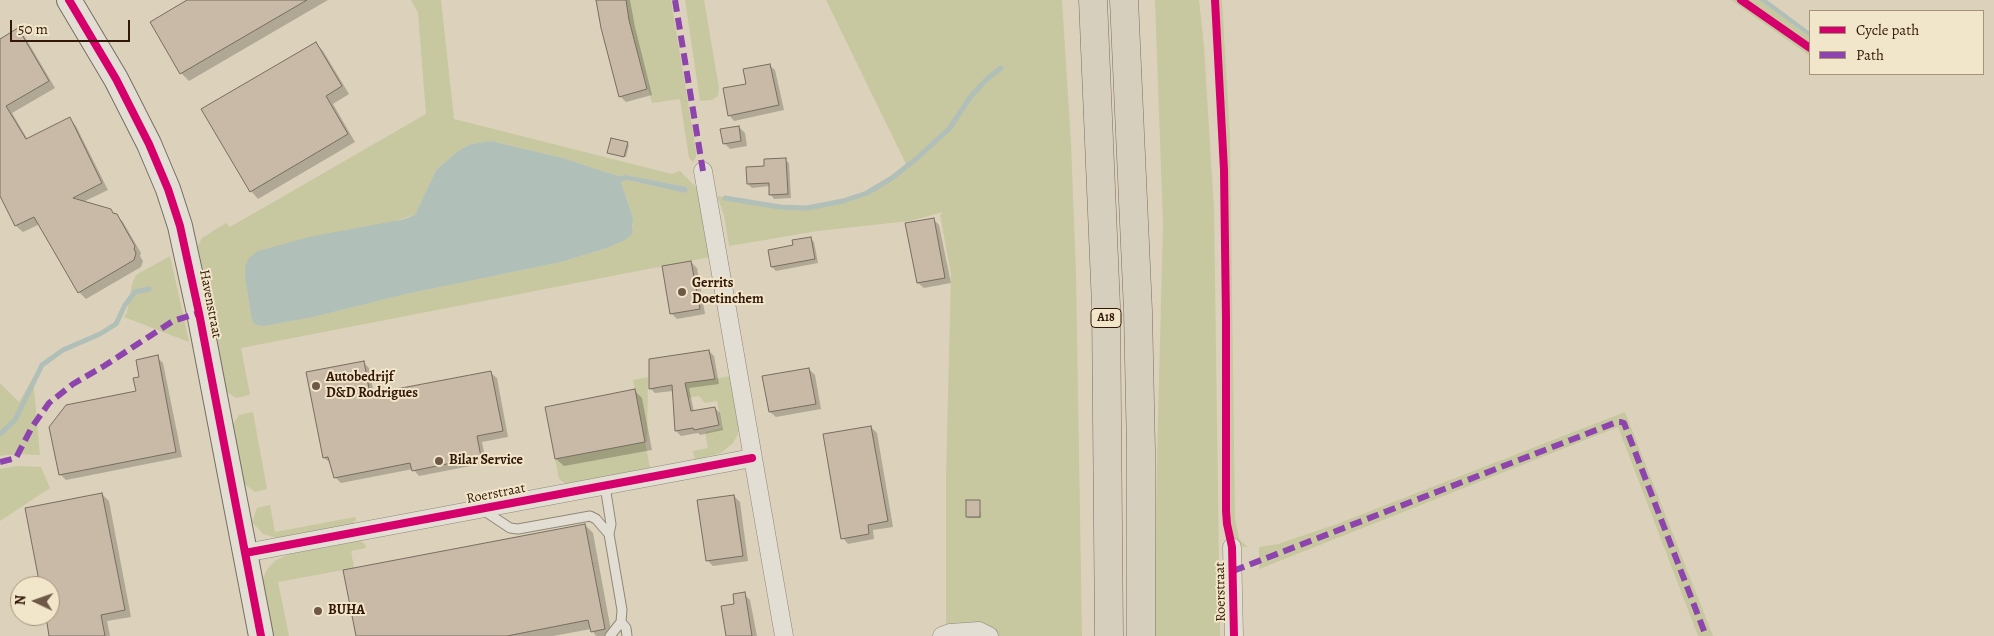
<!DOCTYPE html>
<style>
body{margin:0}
#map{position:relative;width:1994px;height:636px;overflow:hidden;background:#dcd2bb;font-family:Alegreya,serif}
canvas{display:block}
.legend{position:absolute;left:1809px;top:10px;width:175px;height:65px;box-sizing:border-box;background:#f1e5ca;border:1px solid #a5937c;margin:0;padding:6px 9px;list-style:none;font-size:15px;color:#331808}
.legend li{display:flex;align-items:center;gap:10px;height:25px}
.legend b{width:25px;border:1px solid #a5937c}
.north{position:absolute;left:10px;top:576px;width:50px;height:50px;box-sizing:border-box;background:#f1e5ca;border:1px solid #a5937c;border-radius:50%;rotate:273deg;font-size:14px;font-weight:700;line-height:20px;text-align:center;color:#331808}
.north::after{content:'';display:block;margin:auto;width:18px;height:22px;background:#6e5947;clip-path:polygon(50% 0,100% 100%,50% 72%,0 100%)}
.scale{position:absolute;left:10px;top:20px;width:120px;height:22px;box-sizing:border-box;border:2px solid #331808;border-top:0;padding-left:6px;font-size:15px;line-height:18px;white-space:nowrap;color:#331808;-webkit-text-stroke:4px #f1e5ca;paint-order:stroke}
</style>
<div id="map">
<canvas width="1994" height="636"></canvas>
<ul class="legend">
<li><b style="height:6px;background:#d6006c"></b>Cycle path</li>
<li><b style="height:6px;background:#8e44ad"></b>Path</li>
</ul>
<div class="north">N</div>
<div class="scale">50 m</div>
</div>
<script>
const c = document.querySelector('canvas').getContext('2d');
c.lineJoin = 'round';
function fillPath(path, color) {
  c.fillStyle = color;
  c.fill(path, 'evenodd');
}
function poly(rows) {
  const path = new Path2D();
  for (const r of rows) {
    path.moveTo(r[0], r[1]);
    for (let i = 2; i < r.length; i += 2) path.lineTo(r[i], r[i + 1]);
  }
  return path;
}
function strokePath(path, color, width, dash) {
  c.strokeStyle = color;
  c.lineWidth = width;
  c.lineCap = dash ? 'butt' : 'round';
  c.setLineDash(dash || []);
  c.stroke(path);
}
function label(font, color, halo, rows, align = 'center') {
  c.font = font + ' Alegreya,serif';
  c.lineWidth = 4;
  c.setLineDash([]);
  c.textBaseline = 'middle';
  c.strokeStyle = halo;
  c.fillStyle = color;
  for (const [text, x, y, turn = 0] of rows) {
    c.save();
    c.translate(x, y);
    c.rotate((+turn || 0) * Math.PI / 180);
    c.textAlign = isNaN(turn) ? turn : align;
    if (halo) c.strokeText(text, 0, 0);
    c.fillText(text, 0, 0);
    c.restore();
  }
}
fillPath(poly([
 [411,0,441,0,454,119,672,174,680,171,697,188,710,257,241,348,250,395,236,398,224,390,196,249,202,238,226,223,230,227,426,114,418,13],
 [491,141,563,158,618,176,626,175,687,187,688,190,685,193,627,180,621,182,633,218,633,228,625,240,607,248,561,262,406,294,313,317,265,326,252,320,245,277,245,267,415,215,436,170,458,151,471,144],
 [626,0,671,0,696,151,696,157,693,162,689,158,680,99,652,103,629,20],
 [685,0,704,0,719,88,718,96,712,100,700,101],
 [826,0,1062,0,1071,143,1076,274,1082,636,998,636,946,628,946,476,951,274,940,215,943,212,910,221,817,231,729,246,724,215,717,196,780,207,807,208,843,201,867,193,907,166],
 [1155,0,1199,0,1204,47,1214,209,1220,636,1154,636,1157,457,1163,225],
 [1218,0,1222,0,1230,137,1235,519,1239,539,1248,547,1235,546,1230,528,1229,510,1228,194],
 [1731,0,1738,0,1810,51,1810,56],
 [1747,0,1759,0,1810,37,1810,46],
 [170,256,184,319,189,342,124,317,127,312,132,284,136,275],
 [731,376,739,430,737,436,733,443,721,453,695,460,693,451,708,448,705,432,722,428,717,401,705,403,699,396,674,400,673,386],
 [648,377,647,442,645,442,650,468,566,484,559,479,555,459,645,442,633,380],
 [33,378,40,455,16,454,0,456,0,383,19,402],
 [253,412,267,489,255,492,242,482,231,427,239,415],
 [1625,412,1713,636,1698,636,1618,427,1259,569,1259,547,1278,544,1337,524],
 [17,466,41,467,50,488,0,521,0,469],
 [270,505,275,532,355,517,356,520,352,525,277,538,263,534,252,522,257,508],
 [360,541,365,544,366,548,351,551,354,568,278,582,289,636,271,636,262,589,263,578,268,568,276,560,290,554]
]), '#c7c7a0');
fillPath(poly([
 [1759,0,1767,0,1810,32,1810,37],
 [491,141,563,158,618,176,626,175,687,187,688,191,685,193,627,180,621,182,633,218,632,234,625,240,607,248,561,262,406,294,313,317,265,326,257,325,252,321,245,277,245,267,249,258,258,251,309,237,405,219,415,215,436,170,458,151,471,144]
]), '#b0bfb8');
fillPath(poly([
 [189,0,328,0,189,81,181,73,151,22],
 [597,0,630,0,635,27,652,95,626,102,620,96],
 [18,30,25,37,55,88,12,113,28,140,70,119,76,126,108,190,83,202,116,215,123,222,141,253,140,256,143,261,141,267,86,299,79,292,40,224,23,232,16,226,0,194,0,40],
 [315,43,323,51,349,94,333,104,355,142,258,199,251,191],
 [769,65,775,70,784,110,734,121,729,115,747,85],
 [739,127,745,133,747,146,730,149,724,143],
 [627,143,629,145,626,157,610,154],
 [785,160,789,163,791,198,774,199,771,195,770,186,752,188,748,184],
 [933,219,939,225,951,283,924,288,918,283],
 [810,238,814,242,818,263,776,271,772,267,769,251,795,246],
 [691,262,697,268,705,314,677,319,671,313],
 [709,351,714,356,719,384,689,388,694,412,715,408,720,413,723,430,700,435,698,433,681,436,676,431,673,391,655,393,650,388],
 [157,357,163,363,182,457,66,480,60,474,137,392,141,378],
 [363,362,369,368,374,395,491,373,497,378,508,437,482,442,486,463,419,476,413,469,341,483,335,477,331,463,324,458],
 [809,369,815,375,821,409,776,417,770,412],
 [635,391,642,398,652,450,564,466,556,459],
 [871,427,877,433,893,527,873,530,874,539,848,544,843,538],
 [102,494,109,501,131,617,107,621,110,636,51,636,47,616,50,616,50,586,41,586],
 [734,496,740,502,748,561,713,566,707,560],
 [979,501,981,518,968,518,967,516],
 [585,525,593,533,612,636,596,636,591,629,553,636,358,636],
 [744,594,750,600,757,636,727,636,736,605]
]), '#0003');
strokePath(poly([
 [725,198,780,207,807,208,843,201,867,193,892,178,916,159,949,129,971,96,987,79,1001,68],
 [0,434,15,420,42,365,63,350,100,334,116,324,125,305,135,292,149,289]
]), '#b0bfb8', 5);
const building = poly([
 [187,0,307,0,180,74,150,22,187,0],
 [596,0,626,0,629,20,647,89,619,97,601,28,596,0],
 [18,28,49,81,6,106,26,139,70,117,102,183,73,198,111,209,113,213,117,214,135,246,134,249,136,253,134,260,78,293,34,217,15,226,0,196,0,39,18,28],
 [316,42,342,86,326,96,348,134,250,192,201,109,316,42],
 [770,64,779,105,728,116,723,88,746,84,743,69,770,64],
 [739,126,741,141,723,144,720,129,739,126],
 [611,138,628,142,624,157,607,153,611,138],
 [786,158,788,194,769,195,769,183,747,184,746,167,764,166,764,159,786,158],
 [934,218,945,278,917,283,905,223,934,218],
 [811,237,815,259,771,267,768,250,793,245,792,240,811,237],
 [691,261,700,309,670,314,662,266,691,261],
 [709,350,715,379,685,383,691,411,715,407,719,425,694,430,693,428,675,431,672,385,649,389,649,359,709,350],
 [158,355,176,452,59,475,49,427,66,405,136,391,133,378,139,377,136,360,158,355],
 [364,361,370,394,491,371,503,431,477,436,481,457,412,471,410,463,334,478,328,457,323,458,306,372,364,361],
 [809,368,816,404,769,412,762,376,809,368],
 [635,389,645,442,555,459,545,407,635,389],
 [871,426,888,521,868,525,869,534,841,539,823,434,871,426],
 [102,493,125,610,101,615,105,636,49,636,46,616,50,616,50,586,40,586,25,508,102,493],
 [734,495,743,556,706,561,697,500,734,495],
 [966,500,980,500,980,517,966,517,966,500],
 [585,524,605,629,591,632,588,620,507,636,356,636,343,570,585,524],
 [745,592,752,636,726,636,721,606,734,604,733,594,745,592]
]);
fillPath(building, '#c9b9a7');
strokePath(building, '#776e60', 1);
const lane = poly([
 [605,486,611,524,609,534,622,610,621,622,610,636],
 [483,510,510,528,518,529,590,516,596,519,609,534],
 [621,622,626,628,627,636]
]);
const street = poly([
 [703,171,784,636],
 [1232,547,1234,636],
 [245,553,752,458],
 [942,636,950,633,979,631,989,636]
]);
const secondary = poly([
 [69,0,116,79,149,144,168,189,180,226,199,313,261,636]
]);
const highway = poly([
 [1093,0,1106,306,1109,636],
 [1124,0,1138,311,1141,451,1141,636]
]);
strokePath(lane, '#908778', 11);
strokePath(street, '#908778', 19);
strokePath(secondary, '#776e60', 26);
strokePath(highway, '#776e60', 29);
strokePath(poly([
 [595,563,596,568]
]), '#a29b90', 3, [1, 2.5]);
strokePath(lane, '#e3ded3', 9);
strokePath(street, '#e3ded3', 18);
strokePath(secondary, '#e3ded3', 24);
strokePath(highway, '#d7cfbe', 28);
strokePath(poly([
 [675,0,703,171],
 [0,462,16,458,32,427,49,403,73,384,104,366,173,321,199,313],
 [1233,571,1617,422,1621,422,1624,423,1706,636]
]), '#8e44ad', 6, [12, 6]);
strokePath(poly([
 [69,0,116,79,149,144,168,189,180,226,199,313,261,636],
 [1215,0,1224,170,1226,319,1226,511,1227,524,1232,547,1234,636],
 [1741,0,1810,48],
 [245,553,752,458]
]), '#d6006c', 8);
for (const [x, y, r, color] of [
 [682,292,5,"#6e5947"],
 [316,386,5,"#6e5947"],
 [439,461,5,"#6e5947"],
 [318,611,5,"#6e5947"]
]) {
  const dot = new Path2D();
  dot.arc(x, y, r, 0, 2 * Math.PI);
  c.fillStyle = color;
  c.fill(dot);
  strokePath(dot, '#f1e5ca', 2);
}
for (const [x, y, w] of [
 [1106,318,30]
]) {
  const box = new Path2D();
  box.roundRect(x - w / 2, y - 9.5, w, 19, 4);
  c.fillStyle = '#f1e5ca';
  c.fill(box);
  strokePath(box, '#331808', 1);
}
label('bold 12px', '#331808', null, [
 ["A18",1106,318]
]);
label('bold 14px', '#331808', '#f1e5ca', [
 ["Gerrits",692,284],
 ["Doetinchem",692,300],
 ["Autobedrijf",326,378],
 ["D&D Rodrigues",326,394],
 ["Bilar Service",449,461],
 ["BUHA",328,611]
], 'left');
label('14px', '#331808', '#f1e5ca', [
 ["Havenstraat",210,304,79],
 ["Roerstraat",496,494,-11],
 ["Roerstraat",1221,592,-91]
]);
</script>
